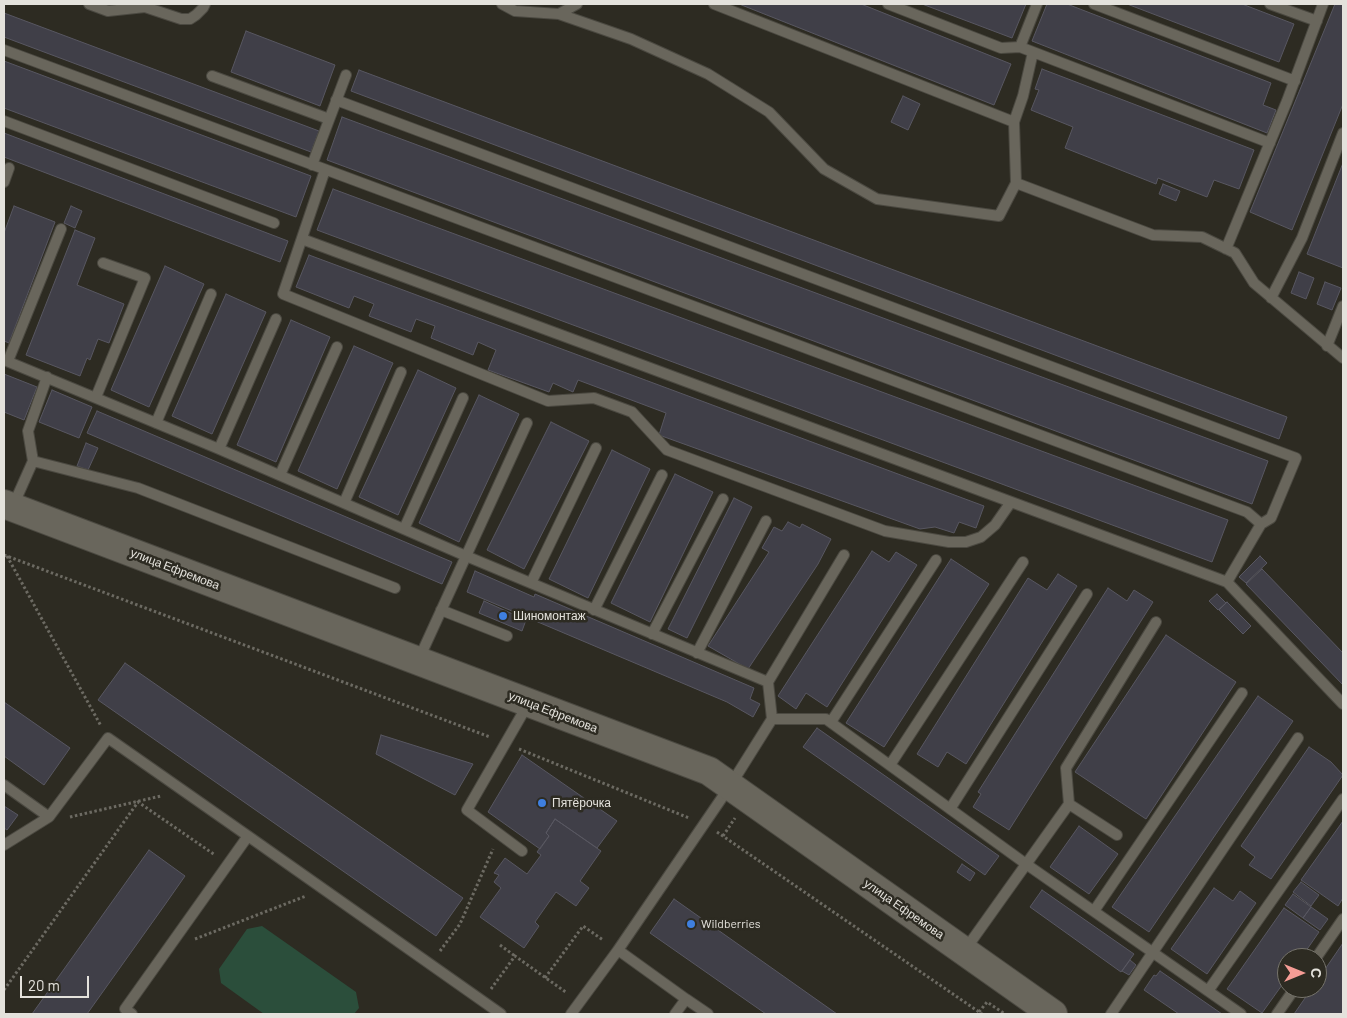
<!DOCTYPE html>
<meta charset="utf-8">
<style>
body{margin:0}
#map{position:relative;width:1347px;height:1018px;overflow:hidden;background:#2d2b22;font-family:Barlow,sans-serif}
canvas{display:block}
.frame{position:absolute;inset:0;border:5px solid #e4e2dc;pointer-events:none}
.north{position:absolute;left:1277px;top:948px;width:50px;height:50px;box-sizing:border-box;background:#2d2b22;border:1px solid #76746c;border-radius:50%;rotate:90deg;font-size:14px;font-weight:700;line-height:20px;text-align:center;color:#e4e2dc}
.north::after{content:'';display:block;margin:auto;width:18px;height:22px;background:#f59c95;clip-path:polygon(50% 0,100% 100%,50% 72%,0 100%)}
.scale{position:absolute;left:20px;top:976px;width:69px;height:22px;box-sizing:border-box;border:2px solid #e4e2dc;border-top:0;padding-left:6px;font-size:15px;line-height:18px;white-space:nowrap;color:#e4e2dc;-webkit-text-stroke:4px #2d2b22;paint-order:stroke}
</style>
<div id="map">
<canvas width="1347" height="1018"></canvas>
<div class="frame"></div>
<div class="north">С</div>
<div class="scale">20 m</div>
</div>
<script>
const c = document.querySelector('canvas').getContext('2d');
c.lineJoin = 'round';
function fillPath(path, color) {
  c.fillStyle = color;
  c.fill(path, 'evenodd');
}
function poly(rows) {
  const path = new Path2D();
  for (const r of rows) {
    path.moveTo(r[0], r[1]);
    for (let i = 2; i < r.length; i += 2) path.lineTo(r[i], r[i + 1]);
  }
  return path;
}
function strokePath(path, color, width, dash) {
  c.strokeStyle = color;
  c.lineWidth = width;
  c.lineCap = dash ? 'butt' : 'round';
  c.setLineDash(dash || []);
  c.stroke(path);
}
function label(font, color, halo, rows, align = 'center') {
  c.font = font + ' Barlow,sans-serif';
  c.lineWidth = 5;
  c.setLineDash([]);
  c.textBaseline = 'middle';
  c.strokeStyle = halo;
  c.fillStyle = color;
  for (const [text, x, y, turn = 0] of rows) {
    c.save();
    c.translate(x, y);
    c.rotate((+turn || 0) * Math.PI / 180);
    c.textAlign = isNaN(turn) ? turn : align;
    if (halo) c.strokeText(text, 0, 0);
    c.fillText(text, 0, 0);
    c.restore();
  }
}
fillPath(poly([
 [262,926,356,992,359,1008,354,1014,264,1014,221,983,219,969,247,929]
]), '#2b4e3b');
const building = poly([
 [739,4,861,4,1011,64,994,105,739,4],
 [922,4,1026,4,1012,38,922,4],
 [1047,4,1067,4,1271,83,1263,105,1276,110,1267,133,1032,41,1047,4],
 [1127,4,1242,4,1294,24,1279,62,1127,4],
 [1335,4,1343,4,1343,104,1292,230,1250,212,1335,4],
 [4,13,319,131,311,152,4,37,4,13],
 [246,31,335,65,320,106,231,72,246,31],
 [4,61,311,176,296,217,4,108,4,61],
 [1042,69,1254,150,1239,189,1214,180,1207,197,1158,178,1156,184,1065,148,1073,127,1031,110,1039,90,1035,89,1042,69],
 [359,70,1287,417,1279,439,351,91,359,70],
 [903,96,920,104,908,130,891,122,903,96],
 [342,117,1268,461,1252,504,327,160,342,117],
 [4,133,288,241,280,262,4,157,4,133],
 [1343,163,1343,268,1307,254,1343,163],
 [1163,184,1180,191,1176,201,1159,194,1163,184],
 [333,189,1228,520,1212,562,317,230,333,189],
 [14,206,55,222,9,343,4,341,4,233,14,206],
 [71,206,82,211,75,228,64,223,71,206],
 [75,230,95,238,77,285,124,304,109,343,98,339,90,360,87,358,80,376,26,355,75,230],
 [309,255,984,506,976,528,959,522,954,533,935,527,920,529,659,435,666,413,578,380,573,392,553,383,549,392,488,370,496,350,478,342,473,355,431,338,435,326,416,319,411,332,369,316,374,304,354,296,349,308,296,287,309,255],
 [165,266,204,284,149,407,111,390,165,266],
 [1299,272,1314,278,1306,299,1291,293,1299,272],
 [1325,282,1341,288,1332,310,1317,304,1325,282],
 [226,294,266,312,212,434,172,416,226,294],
 [291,320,330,337,276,462,237,445,291,320],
 [354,346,393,363,337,489,298,471,354,346],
 [418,370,456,388,398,515,359,497,418,370],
 [4,374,37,387,24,420,4,412,4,374],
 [52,390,92,407,79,438,39,422,52,390],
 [479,395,519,414,459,542,419,523,479,395],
 [97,411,452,562,442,584,87,433,97,411],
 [551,422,589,441,524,569,487,550,551,422],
 [86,443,98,448,88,470,77,466,86,443],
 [612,450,650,469,588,598,549,579,612,450],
 [675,474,713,492,650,622,611,603,675,474],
 [734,498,752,507,687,638,668,629,734,498],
 [788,522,800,528,802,524,831,539,818,564,748,669,708,646,769,552,762,548,774,527,782,531,788,522],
 [872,551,889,562,896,552,917,565,827,707,806,693,796,709,778,696,872,551],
 [1260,556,1267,563,1246,583,1239,577,1260,556],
 [951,559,989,584,884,747,846,723,951,559],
 [1262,569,1343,653,1343,685,1246,584,1262,569],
 [475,571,534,597,535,594,754,688,750,699,760,704,753,717,727,702,467,592,475,571],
 [1058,574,1077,586,966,764,947,752,938,767,917,754,1028,578,1047,590,1058,574],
 [1108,588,1127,601,1134,590,1153,602,1009,830,973,807,981,794,978,792,1108,588],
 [1217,594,1226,603,1218,610,1209,601,1217,594],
 [484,601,526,620,522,631,479,613,484,601],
 [1227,602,1251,626,1243,634,1219,610,1227,602],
 [1166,635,1236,682,1146,819,1075,772,1166,635],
 [125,663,463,898,436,936,98,700,125,663],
 [1258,696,1293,721,1149,932,1112,907,1258,696],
 [4,702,70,748,44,785,4,756,4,702],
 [817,728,999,856,985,875,803,747,817,728],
 [381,735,473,764,455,795,376,754,381,735],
 [1309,747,1331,762,1343,775,1271,879,1249,865,1255,857,1241,846,1309,747],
 [522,755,617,821,597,848,555,819,546,833,549,836,540,849,488,812,522,755],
 [4,806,18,815,7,830,4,828,4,806],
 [555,819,601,851,580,881,589,888,576,906,556,892,535,922,539,926,524,948,480,917,501,888,494,882,499,875,494,873,505,858,527,874,541,855,537,852,549,836,546,833,555,819],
 [1343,821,1343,898,1338,906,1301,880,1343,821],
 [1079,826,1118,854,1089,894,1050,867,1079,826],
 [149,850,185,876,164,906,87,1014,32,1014,149,850],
 [962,864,975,873,970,881,957,872,962,864],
 [1301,882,1319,895,1311,906,1293,892,1301,882],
 [1214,888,1233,901,1240,891,1256,903,1207,974,1171,949,1214,888],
 [1042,890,1134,954,1121,972,1030,907,1042,890],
 [1293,894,1311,907,1303,918,1285,905,1293,894],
 [674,899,837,1014,766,1014,650,933,674,899],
 [1311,907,1328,919,1320,930,1303,918,1311,907],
 [1284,908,1319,932,1301,958,1287,958,1287,978,1262,1013,1227,989,1284,908],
 [1343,943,1343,1014,1294,1014,1312,988,1317,988,1317,981,1343,943],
 [1130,960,1136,965,1129,975,1122,971,1130,960],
 [1160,971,1222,1014,1179,1014,1144,990,1154,975,1156,976,1160,971]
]);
fillPath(building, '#403f48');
strokePath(building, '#585761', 1);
const lane = poly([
 [89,4,108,11,145,7,181,19,190,19,196,15,203,8,205,4],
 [502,4,515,11,559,14,631,39,708,74,769,112,824,169,877,199,999,216,1016,183,1014,122,1023,96,1033,52],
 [714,4,1014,122],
 [888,4,1001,48,1020,47,1270,143],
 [1094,4,1295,81],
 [1270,4,1317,21],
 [559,14,577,4],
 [1020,47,1037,4],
 [4,50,1247,512,1261,524],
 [212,76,329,119],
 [336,100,1296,458,1271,518,1261,524,1227,582],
 [4,121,274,223],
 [312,165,346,75],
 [325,170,283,294,548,401,594,398,632,412,667,450,885,531,949,542,966,542,981,537,995,525,1011,502],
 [4,182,9,168],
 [1016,183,1153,235,1202,237,1235,253,1254,283,1343,358],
 [302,239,1227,582,1343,704],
 [1226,249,1287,101,1323,4],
 [1271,298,1302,238,1343,133],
 [1327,346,1343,306],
 [4,360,219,449,466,556,768,682,772,719,730,786,618,950,686,999,675,1014],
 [8,361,61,229],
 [96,397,145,278,103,263],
 [156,423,211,294],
 [219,449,276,319],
 [33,461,138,488,395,588],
 [280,475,337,347],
 [344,503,401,372],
 [13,506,33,461,28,431,47,377],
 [404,529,463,398],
 [531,583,596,448],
 [441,610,507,636],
 [594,610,662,475],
 [652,634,723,499],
 [697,653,766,521],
 [418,661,527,423],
 [768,682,844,555],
 [772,719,826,719,1026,864,1241,1014],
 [831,722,936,560],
 [890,765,1023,562],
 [4,785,49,817,108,738,248,836],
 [1069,804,1117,835],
 [950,809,1087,594],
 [4,845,49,817],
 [522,851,467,810,528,704],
 [1094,911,1242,693],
 [965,950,1069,804,1066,768,1156,622],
 [1316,958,1343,919],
 [1208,991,1343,799],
 [686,999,708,1014],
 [132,1014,125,1009,248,836,501,1014],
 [571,1014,618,950],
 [1111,1014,1298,738],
 [1277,1014,1295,988]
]);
const secondary = poly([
 [4,504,709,771,1053,1014]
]);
strokePath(lane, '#4b4941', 12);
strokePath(secondary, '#4b4941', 30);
strokePath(poly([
 [4,555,490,737],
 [7,556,101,726],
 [519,749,689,818],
 [70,817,161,796],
 [717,832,982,1014],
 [723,836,735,818],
 [195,939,306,896],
 [500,945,515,956],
 [440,951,460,924,493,849],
 [545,978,583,926,603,940],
 [491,989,515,956,567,993],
 [4,990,138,802,215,855],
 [979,1012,987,1002,1005,1014]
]), '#6c6a62', 3, [2.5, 2.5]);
strokePath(lane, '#69665c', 10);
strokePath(secondary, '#69665c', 28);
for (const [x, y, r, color] of [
 [503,616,5,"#3f7fe0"],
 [542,803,5,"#3f7fe0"],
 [691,924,5,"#3f7fe0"]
]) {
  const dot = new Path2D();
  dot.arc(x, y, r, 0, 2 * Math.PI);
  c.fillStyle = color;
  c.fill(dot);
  strokePath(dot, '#2d2b22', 2);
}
label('12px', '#e4e2dc', '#2d2b22', [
 ["улица Ефремова",175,569,21],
 ["улица Ефремова",553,712,21],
 ["улица Ефремова",904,909,35]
]);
label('12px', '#e4e2dc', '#2d2b22', [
 ["Шиномонтаж",513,616],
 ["Пятёрочка",552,803],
 ["Wildberries",701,924]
], 'left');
</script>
